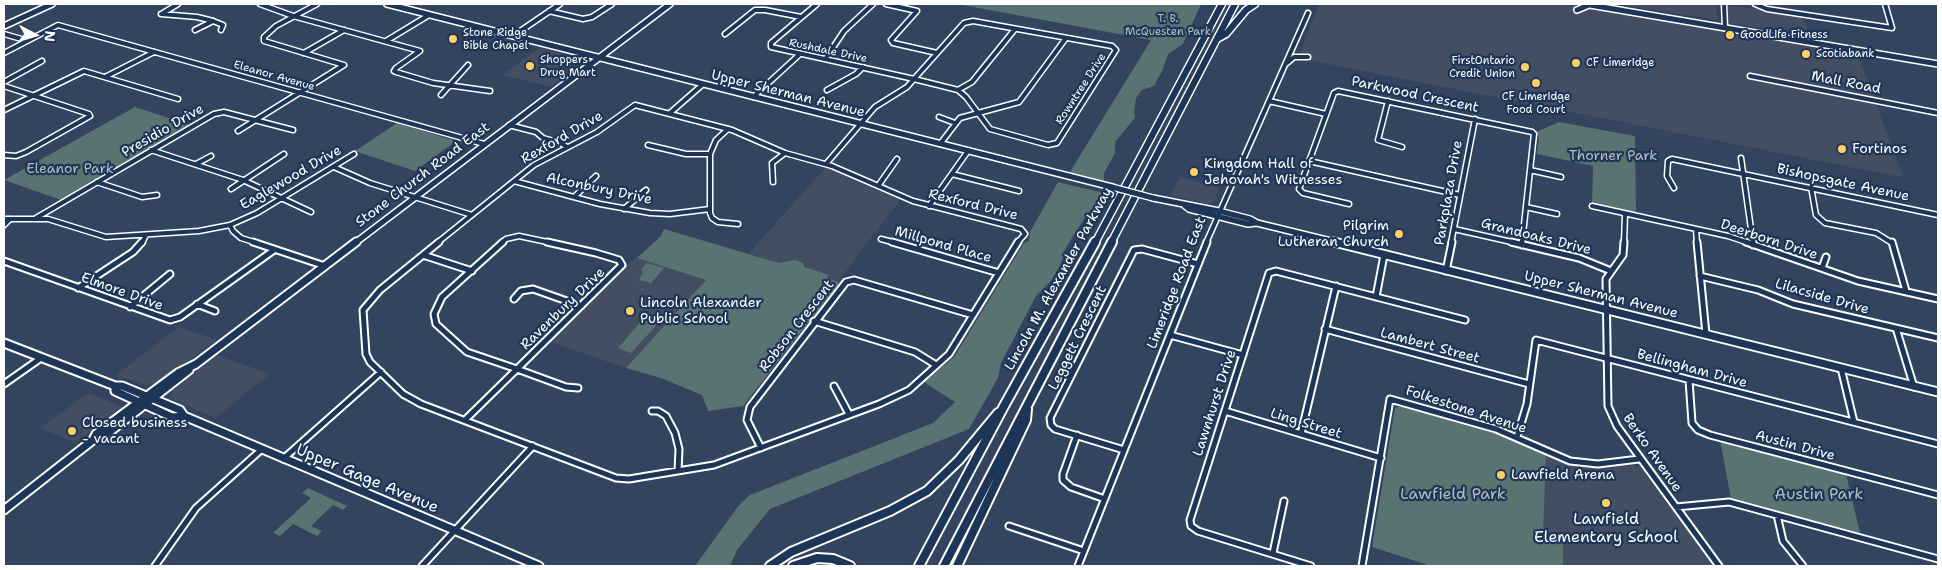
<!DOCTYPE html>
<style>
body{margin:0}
#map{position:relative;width:1942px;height:570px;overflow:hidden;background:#33445e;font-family:"Shantell Sans",sans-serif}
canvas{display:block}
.frame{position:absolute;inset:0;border:5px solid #fff;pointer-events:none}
.north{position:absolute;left:10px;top:10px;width:50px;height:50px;-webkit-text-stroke:4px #1d3557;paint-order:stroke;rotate:95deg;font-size:14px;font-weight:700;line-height:20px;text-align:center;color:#fff}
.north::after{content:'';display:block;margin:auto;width:18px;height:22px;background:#fff;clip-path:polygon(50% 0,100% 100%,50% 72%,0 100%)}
</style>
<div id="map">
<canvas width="1942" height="570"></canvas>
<div class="frame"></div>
<div class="north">N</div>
</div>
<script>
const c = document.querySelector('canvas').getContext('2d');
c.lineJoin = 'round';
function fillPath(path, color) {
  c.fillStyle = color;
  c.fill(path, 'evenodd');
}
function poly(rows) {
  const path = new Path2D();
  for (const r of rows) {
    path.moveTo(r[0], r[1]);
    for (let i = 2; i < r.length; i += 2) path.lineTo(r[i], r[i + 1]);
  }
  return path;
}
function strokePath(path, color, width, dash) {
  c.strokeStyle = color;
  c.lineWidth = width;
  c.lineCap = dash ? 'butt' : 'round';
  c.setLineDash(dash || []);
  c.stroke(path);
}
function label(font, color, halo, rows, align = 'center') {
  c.font = font + ' "Shantell Sans",sans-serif';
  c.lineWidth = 4.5;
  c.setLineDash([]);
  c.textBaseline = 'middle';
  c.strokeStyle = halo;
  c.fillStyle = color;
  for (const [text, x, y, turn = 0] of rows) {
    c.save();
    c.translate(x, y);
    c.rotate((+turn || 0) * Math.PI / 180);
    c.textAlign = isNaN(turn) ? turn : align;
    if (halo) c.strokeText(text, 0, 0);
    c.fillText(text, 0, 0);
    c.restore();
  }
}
fillPath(poly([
 [1319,4,1570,4,1857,53,1903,176,1900,177,1298,58],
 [1618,4,1715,4,1718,20],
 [1728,6,1750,8,1803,17,1809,35,1728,23],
 [539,48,576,58,579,65,551,87,502,75],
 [826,167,900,200,838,282,749,253],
 [1180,177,1220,187,1213,203,1208,204,1170,195],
 [637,258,707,280,626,368,550,342,627,265],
 [179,327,217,340,155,384,145,385,116,375],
 [214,354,270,374,215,418,170,398,173,390],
 [88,393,122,407,75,443,40,428],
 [1546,455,1581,467,1603,469,1634,465,1640,467,1713,566,1563,566,1563,543,1543,537]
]), '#434e63');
fillPath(poly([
 [957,4,1201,4,1183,44,1168,54,1163,69,1154,86,1142,90,1136,98,1134,112,1135,118,1115,142,1115,153,1104,173,1104,181,1070,172,1151,40],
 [135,107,190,125,61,200,4,180],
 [1559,122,1635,136,1636,213,1592,203,1593,166,1537,154,1539,137,1536,132],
 [397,123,456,141,415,171,355,151],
 [1058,182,1104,193,1094,207,1087,214,1064,251,1062,262,1051,281,1036,296,1001,363,998,378,969,429,770,509,737,550,730,566,695,566,739,505,750,495,933,423,955,402,924,382,954,357,1024,243,1029,241,1030,232],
 [664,229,779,263,795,260,803,263,804,267,823,273,828,275,827,278,838,282,839,284,743,406,708,411,702,395,661,378,626,368,706,280,637,258,661,236],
 [647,263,664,268,651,283,639,280,643,272,641,269],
 [648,313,663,318,631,353,618,348],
 [1403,406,1503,435,1546,455,1543,536,1563,543,1563,566,1431,566,1372,547,1395,408],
 [1720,440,1846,474,1860,533,1731,499],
 [308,488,347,506,343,510,333,505,311,526,322,531,317,536,293,524,280,536,273,533,311,498,302,493]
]), '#587371');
const streetFar1 = poly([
 [260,4,293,16,420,51,396,68,394,71,396,72,433,83,490,91],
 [817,4,771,43,771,47,914,79],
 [886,4,917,11,891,40,893,43,937,53],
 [1724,4,1725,28],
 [1755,4,1767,9,1892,28,1885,4],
 [549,11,583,19,592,17,612,4],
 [163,13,178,4],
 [161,14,197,17,213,21,223,25,221,30],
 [973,21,1112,46,1116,50,1057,143,1048,145,990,129,966,97,958,90,914,79,964,23,973,21],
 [195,30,213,21],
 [4,34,25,40],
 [725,34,755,10,765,10,801,17],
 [513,36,560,4],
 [386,41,429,15],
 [4,53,58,25,484,144],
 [304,53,344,30],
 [826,58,844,31,873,4],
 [1287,63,1294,57,1308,57],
 [1750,76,1938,113],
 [105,77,154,52],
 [4,82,42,61],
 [4,86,89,114,90,116,26,152,16,156,4,155],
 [827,90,856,74,863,67],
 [958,90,972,82,1015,29],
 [441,95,468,65],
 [753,97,800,54],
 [1269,101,1326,114],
 [1388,101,1378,140,1402,147],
 [4,110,84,71,178,99],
 [670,113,702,85],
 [939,117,955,123],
 [509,125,536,132,543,138,561,143,567,147],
 [728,129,716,140,710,154,710,213,712,218,718,222,738,224],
 [238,131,344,65,264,41,264,37,276,26,317,4],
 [940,144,960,118,1019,102,1066,38],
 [648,145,686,154,710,154],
 [151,150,243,180,311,212],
 [1741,158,1753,243],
 [1309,161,1460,195],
 [196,164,211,156],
 [826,164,875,107,907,87,914,79],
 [334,167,370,183,472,215],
 [1530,170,1561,177],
 [952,174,1019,191],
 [514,181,600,204,650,213,670,214,710,209],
 [97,182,142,197,157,195],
 [773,182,772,163,785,153],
 [878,186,897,159],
 [1811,187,1816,215,1825,223,1876,233,1892,243],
 [1674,188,1667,176,1668,161,1672,159,1938,215],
 [231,189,284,154],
 [574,197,596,176],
 [1349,204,1303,193,1299,189,1334,93,1338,91,1532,132,1534,134,1522,243],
 [929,206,968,151],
 [1592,206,1728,236,1749,243],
 [1526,207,1557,214],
 [624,209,646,190],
 [36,218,214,114,224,112,293,130],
 [4,219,48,219,106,237,199,231,230,225,257,213,354,154],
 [4,225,10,219],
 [230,225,233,231,241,238,257,243],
 [1454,229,1516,243],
 [1696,229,1697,243],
 [881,239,896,243],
 [142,243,146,235],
 [437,243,534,165,597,132,635,105,732,130,785,153,832,166,913,201,1021,229,1025,234,1017,243],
 [501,243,506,239,519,236,552,243],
 [1206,243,1308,13],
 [1451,243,1475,119],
 [1624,243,1625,214]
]);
const street = poly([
 [253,242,325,266],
 [439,242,380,290,363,310,366,354,370,362,403,394,421,404,616,478,629,479,714,465,879,404,909,390,949,354,1018,242],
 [503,242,442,297,434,314,436,324,467,352,517,369],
 [892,242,999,273],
 [1511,242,1579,258,1611,271],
 [1624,242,1623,255,1606,279,1608,406,1617,426,1719,566],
 [1697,242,1706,334],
 [1746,242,1858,281,1938,299],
 [1753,242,1753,245],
 [1892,242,1906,291],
 [1522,245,1522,242],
 [423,255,472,271],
 [4,261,170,320,180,317,274,250],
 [1822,268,1826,257],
 [1446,271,1452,242],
 [1700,276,1758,290,1793,304,1938,338],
 [78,288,133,252,142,242],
 [1376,297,1384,255],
 [514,299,521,291,533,289,581,306],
 [197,304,215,311],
 [130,307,170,274],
 [814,321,915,352,936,365],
 [1896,328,1914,387],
 [1325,329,1529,384],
 [1170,335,1243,355],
 [1841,368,1854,422],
 [517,369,566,387,578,388],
 [517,369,622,265,619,260,596,253,547,242],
 [1689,380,1692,423,1698,430,1710,435,1938,495],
 [4,384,41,358],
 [834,386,849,414],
 [652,411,658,411,666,416,675,433,679,449,678,471],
 [1225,411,1381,458],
 [465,420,517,369],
 [1301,434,1336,286],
 [1077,435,1063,474,1063,480,1071,487,1105,499],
 [1517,437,1527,404,1536,340,1938,444],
 [761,448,747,420,750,407,846,282,854,280,973,315],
 [1124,450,1055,429,1051,425,1050,418,1134,250,1142,249,1198,264],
 [283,459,381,372],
 [1676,507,1729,502,1938,559],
 [1777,515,1783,541,1803,566],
 [1009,526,1084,551],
 [1273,553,1284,501],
 [155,566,196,508,262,449],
 [422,566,533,446],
 [1078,566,1207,242],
 [1311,566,1198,531,1191,526,1190,520,1269,273,1276,271,1465,320],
 [1362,566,1390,399,1496,429,1570,461,1598,464,1639,459]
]);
const secondaryFar1 = poly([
 [387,4,1112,187],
 [1584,4,1938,64],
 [1577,10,1589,5],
 [4,26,52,4],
 [1153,198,1219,211,1250,219,1257,223,1339,243],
 [1184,205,1189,209,1248,224,1256,223],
 [355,243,670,4]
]);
const secondary = poly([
 [1334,242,1938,392],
 [4,343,115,386,122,386,180,410,184,416],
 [115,386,115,391,172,417,184,416,539,566],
 [93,440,96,434,178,373,196,364,356,242],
 [4,510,93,440,103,437,189,370]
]);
const highwayFar1 = poly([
 [1217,39,1226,34,1246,10,1255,4],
 [1095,243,1222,4],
 [1111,243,1235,4]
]);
const highway = poly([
 [770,566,791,552,890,511,927,491,959,460,998,413],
 [793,566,817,558,833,559,850,566],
 [919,566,1004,406,1095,242],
 [944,566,1112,242],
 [957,566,1026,420,1027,409]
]);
strokePath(streetFar1, '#fff', 7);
strokePath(street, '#fff', 9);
strokePath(secondaryFar1, '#fff', 8);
strokePath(secondary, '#fff', 11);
strokePath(highwayFar1, '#fff', 9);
strokePath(highway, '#fff', 12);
strokePath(streetFar1, '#1d3557', 4);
strokePath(street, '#1d3557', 5);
strokePath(secondaryFar1, '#1d3557', 5);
strokePath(secondary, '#1d3557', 7);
strokePath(highwayFar1, '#1d3557', 6);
strokePath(highway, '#1d3557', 8);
const secondaryBridge = poly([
 [1112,187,1153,198]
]);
strokePath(secondaryBridge, '#fff', 8, []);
strokePath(secondaryBridge, '#1d3557', 5);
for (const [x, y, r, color] of [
 [1730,35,5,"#ffd166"],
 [453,39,5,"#ffd166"],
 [1806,54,5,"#ffd166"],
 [1576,63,5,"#ffd166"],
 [530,66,5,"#ffd166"],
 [1525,67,5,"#ffd166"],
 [1536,83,5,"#ffd166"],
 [1842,149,5,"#ffd166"],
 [1194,172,5,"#ffd166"],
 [1399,234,5,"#ffd166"],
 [630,311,5,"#ffd166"],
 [72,431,5,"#ffd166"],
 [1501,475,5,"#ffd166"],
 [1606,503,5,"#ffd166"]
]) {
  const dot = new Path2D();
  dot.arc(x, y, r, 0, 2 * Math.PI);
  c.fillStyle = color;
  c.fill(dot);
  strokePath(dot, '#1d3557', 2);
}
label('11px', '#b4c0bf', '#1d3557', [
 ["T. B.",1168,19],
 ["McQuesten Park",1168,32]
]);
label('11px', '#fff', '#1d3557', [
 ["Stone Ridge",463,33],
 ["Bible Chapel",463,46],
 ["GoodLife Fitness",1740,35],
 ["Scotiabank",1816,54],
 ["Shoppers",540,60],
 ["Drug Mart",540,73],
 ["FirstOntario",1515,61,"right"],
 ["Credit Union",1515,74,"right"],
 ["CF Limeridge",1586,63],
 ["CF Limeridge",1536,97,"center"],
 ["Food Court",1536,110,"center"]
], 'left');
label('11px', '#fff', '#1d3557', [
 ["Rushdale Drive",828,51,12],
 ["Eleanor Avenue",274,76,16],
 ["Rowntree Drive",1081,89,-57]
]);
label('14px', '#fff', '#1d3557', [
 ["Mall Road",1846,83,11],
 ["Upper Sherman Avenue",788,94,14],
 ["Parkwood Crescent",1415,95,12],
 ["Presidio Drive",163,131,-30],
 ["Rexford Drive",562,138,-30],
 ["Stone Church Road East",423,175,-37],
 ["Eaglewood Drive",291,178,-30],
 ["Bishopsgate Avenue",1843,183,12],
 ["Alconbury Drive",599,189,12],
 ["Parkplaza Drive",1449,193,-80],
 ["Rexford Drive",973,205,14],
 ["Grandoaks Drive",1536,237,14],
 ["Deerborn Drive",1769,240,18],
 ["Millpond Place",943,245,16],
 ["Lincoln M. Alexander Parkway",1059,279,-61],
 ["Limeridge Road East",1177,283,-69],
 ["Elmore Drive",122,292,20],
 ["Upper Sherman Avenue",1601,295,14],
 ["Lilacside Drive",1822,297,16],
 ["Ravenbury Drive",563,309,-44],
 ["Robson Crescent",797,326,-52],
 ["Leggett Crescent",1078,338,-64],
 ["Lambert Street",1430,346,15],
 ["Bellingham Drive",1692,369,15],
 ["Lawnhurst Drive",1215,403,-72],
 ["Folkestone Avenue",1466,410,18],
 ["Ling Street",1306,424,17],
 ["Austin Drive",1795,446,15],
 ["Berko Avenue",1652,453,55]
]);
label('14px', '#fff', '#1d3557', [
 ["Fortinos",1852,149],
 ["Kingdom Hall of",1204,164],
 ["Jehovah's Witnesses",1204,180],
 ["Pilgrim",1389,226,"right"],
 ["Lutheran Church",1389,242,"right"],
 ["Lincoln Alexander",640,303],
 ["Public School",640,319],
 ["Closed business",82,423],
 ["- vacant",82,439],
 ["Lawfield Arena",1511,475]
], 'left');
label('14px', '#b4c0bf', '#1d3557', [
 ["Thorner Park",1613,156],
 ["Eleanor Park",70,169]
]);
label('16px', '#fff', '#1d3557', [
 ["Upper Gage Avenue",367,479,23]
]);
label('16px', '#b4c0bf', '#1d3557', [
 ["Lawfield Park",1453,495],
 ["Austin Park",1819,495]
]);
label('16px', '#fff', '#1d3557', [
 ["Lawfield",1606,520],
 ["Elementary School",1606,538]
]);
</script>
